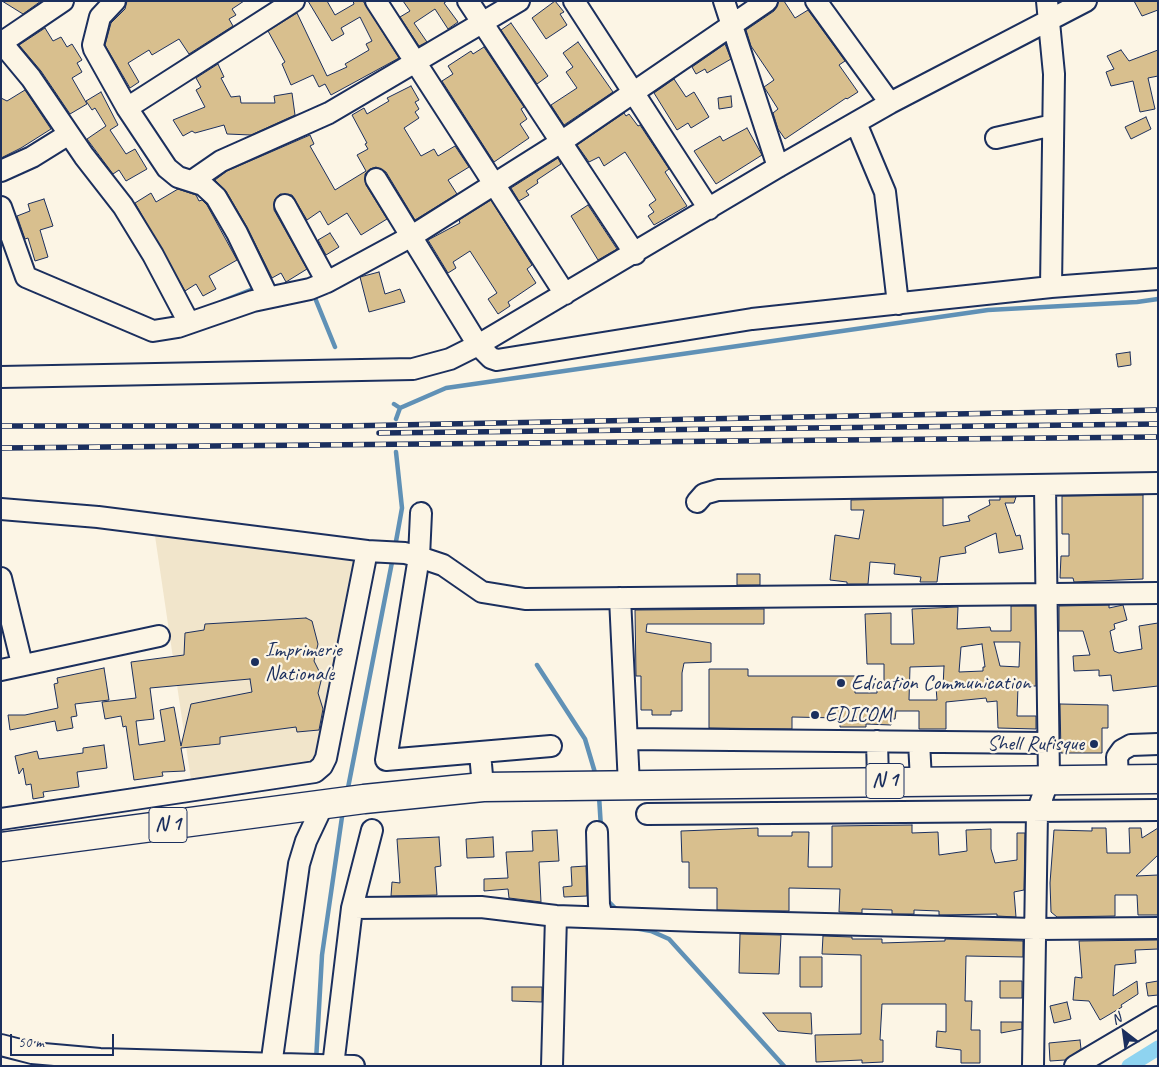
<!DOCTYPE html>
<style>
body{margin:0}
#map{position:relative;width:1159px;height:1067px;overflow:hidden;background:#fcf5e5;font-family:Caveat,sans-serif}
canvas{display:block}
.frame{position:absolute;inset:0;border:2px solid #1b2f5e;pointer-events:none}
.north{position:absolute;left:1099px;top:1007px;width:50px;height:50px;-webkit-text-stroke:4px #fcf5e5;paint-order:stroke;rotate:330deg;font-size:14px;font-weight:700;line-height:20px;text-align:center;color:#1b2f5e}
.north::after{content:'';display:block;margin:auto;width:18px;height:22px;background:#1b2f5e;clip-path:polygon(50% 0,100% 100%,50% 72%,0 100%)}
.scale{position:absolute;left:10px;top:1034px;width:104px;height:22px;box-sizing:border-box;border:2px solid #1b2f5e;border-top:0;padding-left:6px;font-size:15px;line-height:18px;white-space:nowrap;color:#1b2f5e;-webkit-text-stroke:4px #fcf5e5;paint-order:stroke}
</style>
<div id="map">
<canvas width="1159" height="1067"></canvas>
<div class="frame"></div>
<div class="north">N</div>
<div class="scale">50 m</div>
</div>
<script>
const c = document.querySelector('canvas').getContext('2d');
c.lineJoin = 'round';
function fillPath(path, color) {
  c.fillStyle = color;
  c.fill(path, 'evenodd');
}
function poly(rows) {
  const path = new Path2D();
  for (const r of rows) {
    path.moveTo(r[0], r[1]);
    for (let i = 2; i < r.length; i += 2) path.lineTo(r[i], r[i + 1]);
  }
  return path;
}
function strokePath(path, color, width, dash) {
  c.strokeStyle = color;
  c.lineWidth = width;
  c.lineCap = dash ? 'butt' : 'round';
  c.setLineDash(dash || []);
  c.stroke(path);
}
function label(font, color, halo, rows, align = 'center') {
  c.font = font + ' Caveat,sans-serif';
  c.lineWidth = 4.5;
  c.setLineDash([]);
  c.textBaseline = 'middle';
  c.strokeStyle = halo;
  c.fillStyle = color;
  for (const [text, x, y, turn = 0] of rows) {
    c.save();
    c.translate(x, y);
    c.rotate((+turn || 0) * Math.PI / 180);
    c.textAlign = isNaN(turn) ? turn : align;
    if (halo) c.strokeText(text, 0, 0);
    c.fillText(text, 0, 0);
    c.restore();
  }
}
fillPath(poly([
 [155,536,356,560,316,765,191,780]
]), '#f1e5cb');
strokePath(poly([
 [313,293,335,347],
 [223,301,258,287],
 [394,404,400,408],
 [396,419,400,408,446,388,988,310,1137,302,1158,299],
 [395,547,402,508,396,452],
 [537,665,585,739,596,776],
 [347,793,393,557],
 [599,796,601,828],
 [607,900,619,912],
 [634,928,651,931,669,939,784,1066],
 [316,1061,322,955,343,810]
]), '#6091b6', 4.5);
strokePath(poly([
 [1129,1066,1158,1048]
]), '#8ed3f0', 15);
const building = poly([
 [2,1,41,1,23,14,2,1],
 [127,1,244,1,232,9,236,15,229,19,233,26,189,54,179,39,152,55,149,50,128,63,139,82,130,88,105,45,111,23,125,9,127,1],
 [308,1,327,1,335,15,354,4,353,1,363,1,399,58,331,95,325,84,319,87,313,75,291,85,282,64,285,62,268,31,297,13,327,76,347,67,345,64,369,50,366,44,372,41,360,17,341,28,344,34,332,41,308,1],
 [403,1,447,1,444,3,458,22,448,29,435,9,414,23,427,42,419,46,400,17,410,11,403,1],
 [555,1,564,12,560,14,567,25,546,39,532,18,555,1],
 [779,1,784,1,795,18,808,10,845,61,839,65,858,92,847,99,846,98,785,139,778,129,773,113,778,109,764,87,774,80,751,46,746,30,774,11,779,1],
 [1134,1,1158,1,1158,10,1142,16,1134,1],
 [511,23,548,76,537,84,501,30,511,23],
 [45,28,53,41,61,37,67,47,72,44,82,60,77,63,82,72,72,78,87,104,70,114,41,71,19,45,45,28],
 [578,42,613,92,564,125,551,105,577,88,566,72,573,67,563,53,578,42],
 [725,44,731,59,707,73,705,69,696,74,692,67,725,44],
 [484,47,524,107,521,109,527,119,520,124,529,138,494,162,442,81,453,74,448,66,471,51,473,54,484,47],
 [1121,50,1129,61,1158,50,1158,76,1148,78,1155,109,1140,112,1133,81,1111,86,1106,72,1114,69,1107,56,1121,50],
 [218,64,224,77,221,78,231,97,240,96,241,103,275,103,274,96,292,93,295,115,251,135,227,134,224,125,195,133,192,131,183,136,173,120,205,107,196,90,201,87,196,78,218,64],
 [674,79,686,97,694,92,709,117,691,128,688,123,677,130,654,93,674,79],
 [411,86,419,100,415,102,419,109,415,112,419,118,404,128,421,156,434,149,438,156,455,146,469,167,448,180,457,194,415,220,386,172,376,167,370,169,365,174,366,185,387,219,361,235,347,213,328,225,320,211,307,220,292,195,280,194,275,199,274,210,307,269,286,282,281,273,272,278,247,227,226,191,215,180,227,171,310,135,314,144,310,146,335,190,366,171,357,155,368,149,365,144,367,143,352,115,364,108,367,114,389,101,387,98,411,86],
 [25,90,51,129,21,148,1,158,1,98,7,101,25,90],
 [101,92,118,125,110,130,126,154,135,149,147,169,126,181,119,170,113,174,87,139,106,126,95,108,92,110,86,101,101,92],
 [731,96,732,107,719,109,718,98,731,96],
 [624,113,626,116,629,114,638,126,640,125,669,169,665,172,687,206,654,225,648,216,654,212,649,205,656,200,625,152,604,166,599,157,589,162,577,145,624,113],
 [1146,117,1151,129,1131,139,1125,127,1146,117],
 [747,128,762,155,716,184,694,151,720,136,723,141,747,128],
 [558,158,561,164,537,180,538,183,526,191,529,195,519,201,511,188,558,158],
 [178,189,196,195,199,201,202,200,207,205,237,260,209,276,216,289,203,296,196,284,185,291,135,203,151,193,156,202,178,189],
 [44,199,53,226,40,230,48,257,35,261,28,238,25,239,17,216,30,211,28,204,44,199],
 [491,200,532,265,527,269,536,283,508,302,510,306,498,314,488,299,497,293,470,251,453,262,456,268,448,273,428,240,460,223,459,220,491,200],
 [588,205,617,249,598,260,571,216,588,205],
 [330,233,339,247,326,255,318,240,330,233],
 [379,272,385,294,400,289,405,302,369,312,360,277,379,272],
 [1130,352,1131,365,1118,367,1116,354,1130,352],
 [1143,495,1143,579,1074,582,1073,578,1060,578,1061,556,1069,556,1069,534,1062,534,1062,496,1143,495],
 [1000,497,1016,497,1014,503,1005,503,1016,536,1020,535,1023,549,999,553,996,533,965,547,966,553,940,557,937,582,920,582,921,577,894,574,895,564,870,562,868,584,847,584,847,582,830,580,835,535,859,539,864,510,851,510,851,500,943,498,943,526,970,521,968,516,990,505,989,500,1000,500,1000,497],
 [737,574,760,574,760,585,737,585,737,574],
 [1109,605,1109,608,1123,605,1127,620,1114,624,1115,629,1110,631,1114,651,1119,653,1142,649,1139,626,1158,623,1158,686,1113,691,1111,675,1099,676,1099,670,1074,671,1073,656,1090,655,1083,631,1059,631,1059,606,1109,605],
 [1011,606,1035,606,1036,686,1018,686,1017,716,1036,716,1036,729,998,728,997,701,987,702,986,698,946,702,946,729,919,729,919,711,896,711,895,719,892,719,891,725,866,724,866,727,840,727,840,718,792,717,792,729,709,728,709,669,748,669,748,676,855,676,855,693,877,693,877,687,884,687,884,664,867,664,865,614,891,613,891,644,914,644,912,609,958,607,957,629,990,627,991,631,1011,631,1011,606],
 [994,642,1020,642,1019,667,1000,666,994,642],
 [982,644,985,667,983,667,983,671,959,672,961,647,982,644],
 [944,666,943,687,936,687,937,700,909,700,910,667,944,666],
 [764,609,764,624,647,624,646,632,711,643,711,662,684,663,682,673,682,711,671,711,671,715,652,715,652,710,641,710,641,676,636,676,635,610,764,609],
 [306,618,312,621,318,644,314,661,322,677,318,693,323,709,319,730,297,732,296,727,220,737,220,744,181,748,185,771,162,772,163,776,134,780,126,726,123,727,121,716,105,719,102,702,136,698,131,662,184,655,185,633,204,630,205,624,306,618],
 [250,679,252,692,191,704,181,746,174,707,160,710,165,741,139,745,136,721,154,719,150,688,250,679],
 [104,668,109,700,75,704,77,716,71,717,73,728,57,731,55,721,10,730,8,715,25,715,58,708,54,684,58,683,57,678,104,668],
 [1060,704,1108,705,1108,728,1102,728,1102,753,1061,753,1060,704],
 [104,745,107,768,77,772,79,787,43,792,44,797,33,799,31,784,26,785,23,768,19,774,15,756,37,751,39,759,83,753,83,748,104,745],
 [912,825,912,833,938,832,939,855,967,851,966,830,991,829,991,849,995,863,1017,860,1017,833,1025,833,1024,890,1014,892,1016,917,997,916,997,914,939,915,939,911,914,910,914,914,892,914,892,910,862,909,862,913,839,912,840,889,789,888,789,911,717,910,717,888,689,888,689,862,682,862,681,831,758,828,758,836,792,836,792,832,809,832,808,867,832,867,832,826,912,825],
 [1092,828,1106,828,1107,853,1130,853,1129,828,1141,828,1142,838,1158,828,1158,855,1136,876,1158,875,1158,915,1138,915,1137,895,1115,895,1115,916,1057,917,1051,912,1050,883,1054,830,1092,831,1092,828],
 [557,830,559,861,539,862,541,902,509,898,508,889,484,891,484,879,508,878,506,852,533,851,532,831,557,830],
 [439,837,441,866,435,867,437,895,391,896,392,882,400,883,397,839,439,837],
 [493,837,494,857,467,858,466,839,493,837],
 [586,866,587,896,564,897,563,887,572,886,571,867,586,866],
 [740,934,781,935,779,974,739,973,740,934],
 [823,936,852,937,852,939,882,939,882,943,945,941,945,939,1023,941,1023,957,966,956,965,1001,972,1001,971,1030,980,1030,980,1063,961,1063,961,1050,936,1047,937,1031,946,1032,946,1004,882,1004,880,1040,883,1040,883,1062,862,1063,862,1060,816,1062,815,1035,861,1034,861,955,822,954,823,936],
 [1158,940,1158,949,1135,950,1136,963,1115,965,1113,996,1137,981,1138,994,1121,1005,1122,1007,1100,1020,1089,1001,1073,1000,1075,977,1082,978,1079,941,1158,940],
 [800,957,822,957,822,987,800,987,800,957],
 [1000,981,1022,981,1022,998,1000,998,1000,981],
 [1158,981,1158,995,1148,996,1146,983,1158,981],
 [512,987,542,987,542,1002,512,1001,512,987],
 [1067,1002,1071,1019,1054,1023,1050,1006,1067,1002],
 [763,1013,811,1013,812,1034,778,1031,763,1013],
 [1001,1022,1022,1022,1022,1029,1001,1033,1001,1022],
 [1080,1040,1081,1049,1065,1060,1050,1061,1049,1043,1080,1040]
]);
fillPath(building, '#d8bf8e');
strokePath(building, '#1b2f5e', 1);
const minor = poly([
 [115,1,100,17,93,45,94,49,127,108,167,168,178,177,203,185,216,197,237,233,268,297],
 [376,1,565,294],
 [468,1,635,254],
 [574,1,709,209],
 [724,1,778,167],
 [816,1,890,103],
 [1047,1,1054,74,1051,287],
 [1,42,31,78,84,156,123,206,153,255,189,323],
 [1,43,63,1],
 [127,108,294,1],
 [856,123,885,192,898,304],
 [996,138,1053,125],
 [1,171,32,157,69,134],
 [376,179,478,345,491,358,497,360,752,319,1051,287,1158,279],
 [192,181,221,161,329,113,519,1],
 [285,205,327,282],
 [1,207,26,277,153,331,178,327,253,301,310,289,327,282,412,236,561,142,767,1],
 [1,377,413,369,450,359,478,345,778,167,890,103,1086,1],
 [697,502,704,494,718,490,1158,483],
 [1,509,98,517,367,551,326,758,322,766,315,772,1,819],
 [421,513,419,557,386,760,551,746],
 [367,551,405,553,419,557,443,565,482,592,525,599,1158,593],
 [1,578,22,664],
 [620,598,629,785],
 [1,670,159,636],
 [627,739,1048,743],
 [877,741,878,781],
 [919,742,921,780],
 [480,753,483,787],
 [1118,779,1117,757,1122,750,1131,745,1158,744],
 [647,814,1158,810],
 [597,832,599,905,602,917],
 [352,908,481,907,556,916,699,921,1035,929,1158,928],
 [1,1045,32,1053,100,1059,354,1066],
 [271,1066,299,864,306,841,323,805],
 [333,1066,352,908,372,830],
 [552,1066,556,916],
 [1033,1066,1037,812,1049,779,1045,486],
 [1075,1066,1158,1017]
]);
const highway = poly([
 [1,847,364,799,483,787,1158,779]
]);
strokePath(minor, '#1b2f5e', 24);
strokePath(highway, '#1b2f5e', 31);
strokePath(minor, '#fcf5e5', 20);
strokePath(highway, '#fcf5e5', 28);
const rail = poly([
 [1,426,345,426,1158,410],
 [379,433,1158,424],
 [1,448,1158,437]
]);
strokePath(rail, '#1b2f5e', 5.5);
strokePath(rail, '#fcf5e5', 4, [11]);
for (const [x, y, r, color] of [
 [255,662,5,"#1b2f5e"],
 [841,683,5,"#1b2f5e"],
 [815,715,5,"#1b2f5e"],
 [1094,744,5,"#1b2f5e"]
]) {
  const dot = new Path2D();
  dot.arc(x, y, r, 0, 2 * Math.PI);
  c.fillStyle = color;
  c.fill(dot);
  strokePath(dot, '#fcf5e5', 2);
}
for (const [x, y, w] of [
 [885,781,38],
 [168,825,38]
]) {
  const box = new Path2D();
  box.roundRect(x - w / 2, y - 17.5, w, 35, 4);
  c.fillStyle = '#fcf5e5';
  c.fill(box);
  strokePath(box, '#1b2f5e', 1);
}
label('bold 20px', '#1b2f5e', null, [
 ["N 1",885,781],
 ["N 1",168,825]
]);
label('21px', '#1b2f5e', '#fcf5e5', [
 ["Imprimerie",265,650],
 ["Nationale",265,674],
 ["Edication Communication",851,683],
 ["EDICOM",825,715],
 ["Shell Rufisque",1084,744,"right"]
], 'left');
</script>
